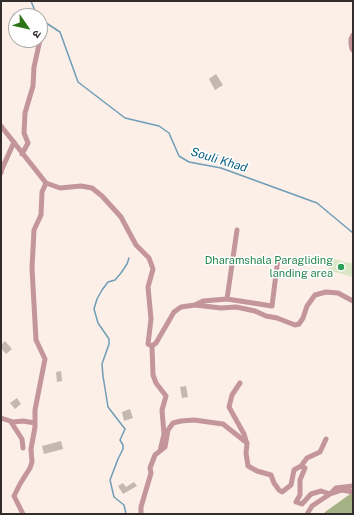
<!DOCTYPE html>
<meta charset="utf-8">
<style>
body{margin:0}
#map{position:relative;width:354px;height:515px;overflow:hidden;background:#fbefe7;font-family:"Public Sans","Noto Sans Devanagari",sans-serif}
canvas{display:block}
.frame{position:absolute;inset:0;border:2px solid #312c29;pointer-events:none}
.north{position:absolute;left:8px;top:8px;width:40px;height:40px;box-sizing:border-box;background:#fff;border:1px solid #adaba9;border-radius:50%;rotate:124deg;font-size:11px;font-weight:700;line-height:16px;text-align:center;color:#312c29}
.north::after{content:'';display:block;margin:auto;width:14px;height:18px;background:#2b7315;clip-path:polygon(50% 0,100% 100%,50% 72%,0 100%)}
</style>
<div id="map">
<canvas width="354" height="515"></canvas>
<div class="frame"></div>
<div class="north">उ</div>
</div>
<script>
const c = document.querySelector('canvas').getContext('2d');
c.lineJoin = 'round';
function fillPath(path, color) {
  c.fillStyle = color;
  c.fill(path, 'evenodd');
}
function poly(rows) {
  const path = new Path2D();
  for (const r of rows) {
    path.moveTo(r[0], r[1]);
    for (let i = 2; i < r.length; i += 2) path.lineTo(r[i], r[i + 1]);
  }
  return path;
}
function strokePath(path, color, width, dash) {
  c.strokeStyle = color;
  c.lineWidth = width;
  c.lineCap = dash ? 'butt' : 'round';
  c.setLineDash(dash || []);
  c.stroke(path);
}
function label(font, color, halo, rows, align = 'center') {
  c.font = font + ' "Public Sans",sans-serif';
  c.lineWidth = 3;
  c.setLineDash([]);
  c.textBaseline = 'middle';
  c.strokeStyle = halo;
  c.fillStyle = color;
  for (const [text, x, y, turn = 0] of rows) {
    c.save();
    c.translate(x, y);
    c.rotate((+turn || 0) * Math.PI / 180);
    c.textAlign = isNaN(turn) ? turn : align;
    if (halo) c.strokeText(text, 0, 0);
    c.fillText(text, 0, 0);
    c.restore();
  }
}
fillPath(poly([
 [331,258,353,264,353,277,328,270]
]), '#dbe6c6');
fillPath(poly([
 [353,492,353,514,324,514,325,512]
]), '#a4b286');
strokePath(poly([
 [31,1,37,16],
 [40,19,60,32,78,82,125,118,159,126,169,133,179,156,189,162,221,168,317,203,353,233],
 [126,514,124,505,114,497,110,480,118,459,123,449,123,445,120,440,125,429,108,407,103,376,102,364,109,344,109,339,98,323,94,309,97,299,102,290,108,282,115,280,121,273,127,264,129,258]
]), '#6f9db7', 1.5);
fillPath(poly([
 [216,74,223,85,215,90,209,79],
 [5,341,12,349,6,354,1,348,1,345],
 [61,371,62,381,57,382,56,372],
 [186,386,188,397,182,398,180,387],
 [17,398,21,404,15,409,10,403],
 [130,409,133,418,124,421,122,412],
 [61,441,63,449,44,454,42,446],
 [134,482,137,486,123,494,118,486,123,483,126,487]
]), '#c4b8b0');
strokePath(poly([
 [353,35,351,39,351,44,352,49,353,50],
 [1,126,46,183,60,188,81,186,92,188,102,196,121,217,136,245,149,258,153,269,148,287,151,319,148,344,152,346,156,343,174,312,181,307,195,305,221,308,236,307,255,311,266,316,277,318,295,325,299,324,303,318,307,306,315,295,326,292,338,293,353,301],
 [22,154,28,143,24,133,25,113,33,86,34,67,40,40],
 [1,173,2,169,14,142],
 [227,299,272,306,278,258],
 [195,305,203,301,227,299,237,230],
 [152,346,153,375,156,383,166,396,162,410,164,434,160,451],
 [240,383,232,395,229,407,244,434,247,444,246,453,248,466,257,471,271,475,274,483,279,490,282,492,291,485,294,470,301,466,305,468,300,480,300,495,296,502,302,504,311,494,321,491,330,494,342,490,353,492],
 [1,418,13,422,23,421,35,423],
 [11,422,22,439,23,448],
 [301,466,307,458,320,452,326,439],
 [23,514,14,496,20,484,30,468,32,462,31,449,35,427,35,410,45,359,36,340,32,268,34,230,41,215,42,192,46,183],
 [141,514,141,507,151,473,150,468,155,455,165,447,168,430,173,423,181,421,194,420,223,424,247,443],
 [307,514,312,506,330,494,336,488,353,486]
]), '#c4969b', 5);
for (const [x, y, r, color] of [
 [341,267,4,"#2e9e5b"]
]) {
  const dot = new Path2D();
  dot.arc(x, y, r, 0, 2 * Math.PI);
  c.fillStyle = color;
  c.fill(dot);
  strokePath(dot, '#fff', 1.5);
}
label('11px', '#27864d', '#fff', [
 ["Dharamshala Paragliding",333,261],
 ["landing area",333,274]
], 'right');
label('italic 12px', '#055c80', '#fff', [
 ["Souli Khad",219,160,17]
]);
</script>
